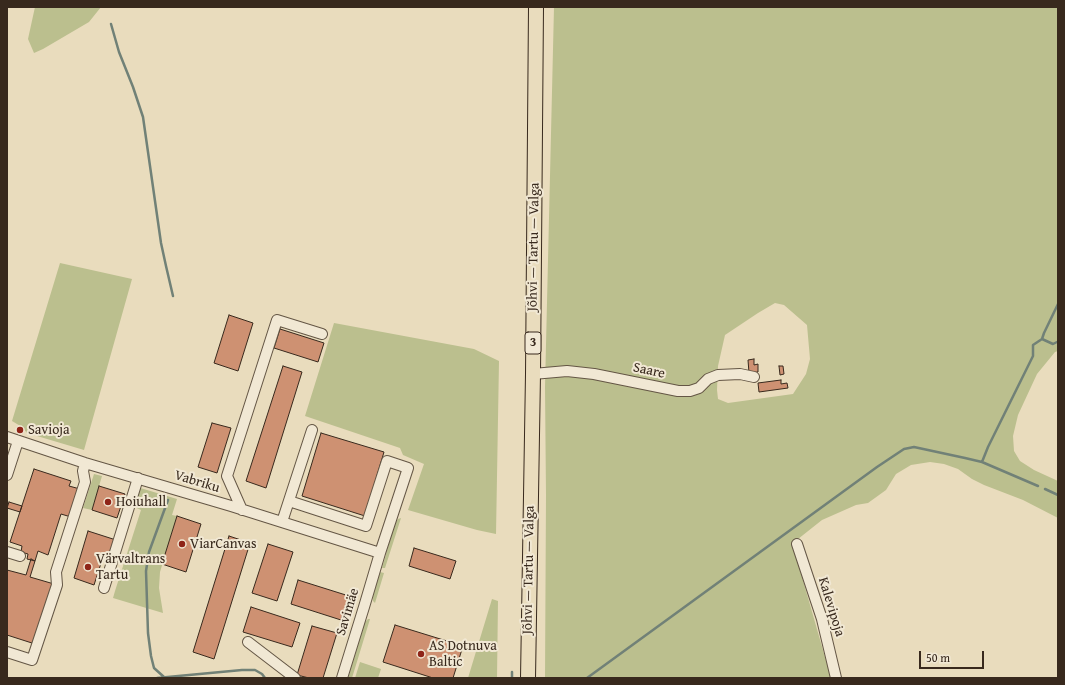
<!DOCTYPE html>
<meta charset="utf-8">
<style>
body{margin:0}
#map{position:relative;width:1065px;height:685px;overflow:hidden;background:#e9dcbd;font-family:"Gentium Book Plus",serif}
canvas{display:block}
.frame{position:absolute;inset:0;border:8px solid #38291d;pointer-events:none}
.scale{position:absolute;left:919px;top:651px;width:65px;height:18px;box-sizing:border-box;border:2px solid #38291d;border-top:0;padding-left:5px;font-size:12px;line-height:14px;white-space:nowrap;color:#38291d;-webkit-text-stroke:3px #f1e8d4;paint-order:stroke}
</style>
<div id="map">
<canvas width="1065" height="685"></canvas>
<div class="frame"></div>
<div class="scale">50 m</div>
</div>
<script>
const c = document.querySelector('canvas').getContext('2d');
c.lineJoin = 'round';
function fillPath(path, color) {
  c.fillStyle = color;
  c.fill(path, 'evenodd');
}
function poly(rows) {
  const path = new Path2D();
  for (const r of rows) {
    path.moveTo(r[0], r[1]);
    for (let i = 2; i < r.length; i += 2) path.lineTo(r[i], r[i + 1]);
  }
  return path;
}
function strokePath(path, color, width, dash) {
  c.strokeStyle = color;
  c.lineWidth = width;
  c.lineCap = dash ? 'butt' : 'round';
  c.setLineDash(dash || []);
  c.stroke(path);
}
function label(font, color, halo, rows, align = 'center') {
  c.font = font + ' "Gentium Book Plus",serif';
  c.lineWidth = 4;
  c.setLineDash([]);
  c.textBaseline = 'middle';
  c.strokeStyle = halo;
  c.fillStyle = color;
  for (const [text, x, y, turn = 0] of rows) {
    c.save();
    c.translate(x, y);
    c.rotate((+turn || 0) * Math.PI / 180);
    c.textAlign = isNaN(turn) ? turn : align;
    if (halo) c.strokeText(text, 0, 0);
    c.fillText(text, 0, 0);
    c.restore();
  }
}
fillPath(poly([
 [35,7,101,7,89,22,43,49,34,53,28,39],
 [554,7,1058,7,1058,351,1055,352,1037,374,1018,415,1013,436,1014,451,1020,461,1034,470,1058,481,1058,518,1023,500,984,485,972,479,958,469,944,464,930,462,911,465,896,474,886,490,868,503,856,505,822,520,793,543,796,556,831,678,545,678,546,495,545,387],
 [775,303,784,305,807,325,810,359,806,374,793,394,728,403,718,399,717,390,718,366,725,335,758,313],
 [60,263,132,279,84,450,27,433,22,427,12,421],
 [334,323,474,349,499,361,496,534,477,530,408,510,424,464,403,455,400,448,305,416],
 [94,474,102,476,92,510,83,508],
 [137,487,177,499,172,515,177,516,160,572,159,588,163,613,113,598,115,591,141,510,132,506],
 [401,518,385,568,382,568,395,523,398,519],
 [380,572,384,573,375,603,373,601,373,596],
 [492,599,498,601,497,678,468,678],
 [368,619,370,619,352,678,348,678,365,622],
 [360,662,381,669,378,678,355,678]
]), '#bbbf8e');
strokePath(poly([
 [111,24,119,52,133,87,143,117,161,243,166,266,173,296],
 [1042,339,1053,344,1057,342],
 [982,462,988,447,1033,356,1033,345,1042,339,1044,333,1058,304],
 [1045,489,1058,495],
 [512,672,512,678],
 [164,677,154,668,151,656,148,633,146,571,149,552,168,500],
 [157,678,242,670,255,670,262,674,265,678],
 [587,678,877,467,904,449,914,447,965,458,982,462,1038,486]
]), '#718177', 2.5);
const building = poly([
 [229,315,253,323,238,371,214,363,229,315],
 [280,329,324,343,318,362,274,348,280,329],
 [754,359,754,365,758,364,758,372,749,373,748,360,754,359],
 [283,366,302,372,266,488,246,481,283,366],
 [779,366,783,366,784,374,780,375,779,366],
 [781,380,781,384,787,383,788,388,759,392,758,383,781,380],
 [212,423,231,428,217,473,198,467,212,423],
 [321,433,384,452,365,516,302,496,321,433],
 [34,469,71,481,69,486,80,489,71,517,61,514,48,555,38,551,35,561,27,559,28,554,21,552,22,546,10,542,34,469],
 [99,486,125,494,117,518,92,510,99,486],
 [9,502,22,506,20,512,7,508,9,502],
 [177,516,201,524,186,572,162,564,177,516],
 [88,531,116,540,111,556,104,554,94,585,74,578,88,531],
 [229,536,250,543,214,659,193,652,229,536],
 [268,544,293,552,277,601,252,593,268,544],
 [414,548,456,561,450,579,409,566,414,548],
 [31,559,35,561,30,577,54,584,35,644,7,635,7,570,26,575,31,559],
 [298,580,349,596,341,620,291,604,298,580],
 [251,607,300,623,292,647,243,632,251,607],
 [395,625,463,646,453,678,433,678,383,662,395,625],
 [312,626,337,633,323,678,309,678,297,675,312,626]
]);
fillPath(building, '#ce9172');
strokePath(building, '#38291d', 1);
const minor = poly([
 [533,374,567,371,594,374,678,391,690,391,699,388,708,379,718,375,740,374,754,377],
 [7,437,85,463,231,506,380,553],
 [7,475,18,441],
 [289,501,366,526,387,461,408,468,380,553,364,607,342,678],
 [242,510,227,476,277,320,322,334],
 [282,522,312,430],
 [797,544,822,619,836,678],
 [7,552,20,556],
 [104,588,138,478],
 [248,642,295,678],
 [7,652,32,660,57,585,56,572,85,482,83,471,85,463]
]);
const highway = poly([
 [528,678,533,374,536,7]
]);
strokePath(minor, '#645645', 12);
strokePath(highway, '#38291d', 16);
strokePath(minor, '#f1e8d4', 10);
strokePath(highway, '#e9dcbd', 14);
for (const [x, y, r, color] of [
 [20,430,4,"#8f2418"],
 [108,502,4,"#8f2418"],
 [182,544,4,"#8f2418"],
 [88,567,4,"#8f2418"],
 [421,654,4,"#8f2418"]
]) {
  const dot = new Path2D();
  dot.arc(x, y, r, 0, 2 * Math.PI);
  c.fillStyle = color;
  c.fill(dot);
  strokePath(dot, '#f1e8d4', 1.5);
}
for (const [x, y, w] of [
 [533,343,16]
]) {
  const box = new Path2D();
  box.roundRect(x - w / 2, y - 11, w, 22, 3);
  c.fillStyle = '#f1e8d4';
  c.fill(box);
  strokePath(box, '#38291d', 1);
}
label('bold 13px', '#38291d', null, [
 ["3",533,343]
]);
label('14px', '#38291d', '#f1e8d4', [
 ["Jõhvi — Tartu — Valga",534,247,-89],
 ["Saare",649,371,12],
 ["Vabriku",197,482,17],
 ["Jõhvi — Tartu — Valga",529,570,-89],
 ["Kalevipoja",831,607,73],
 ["Savimäe",348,612,-73]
]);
label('14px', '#38291d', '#f1e8d4', [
 ["Savioja",28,430],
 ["Hoiuhall",116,502],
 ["ViarCanvas",190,544],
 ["Värvaltrans",96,559],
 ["Tartu",96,575],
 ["AS Dotnuva",429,646],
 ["Baltic",429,662]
], 'left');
</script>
